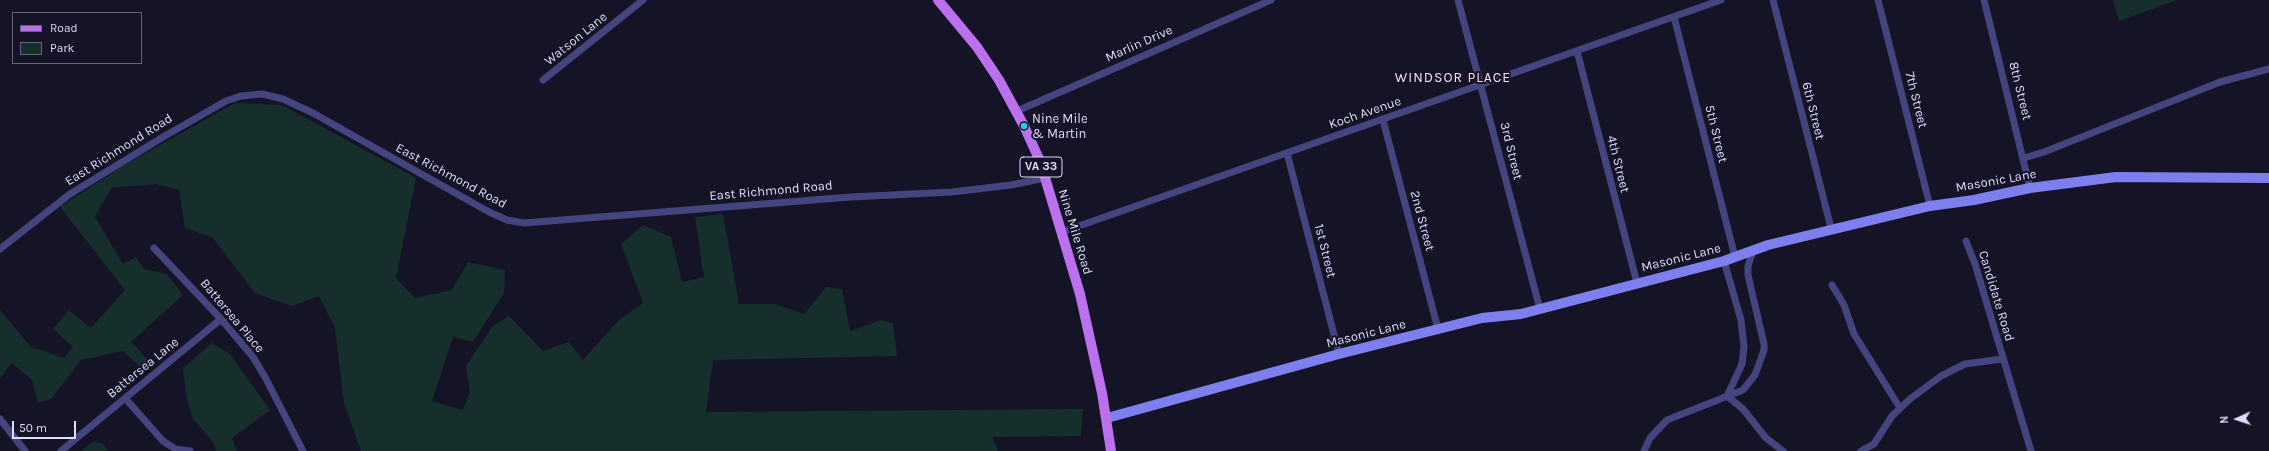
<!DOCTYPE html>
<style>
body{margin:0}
#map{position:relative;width:2269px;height:451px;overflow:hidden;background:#151326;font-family:Karla,sans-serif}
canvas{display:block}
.legend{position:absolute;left:12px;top:12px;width:130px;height:52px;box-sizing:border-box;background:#151326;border:1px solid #65637b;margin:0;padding:5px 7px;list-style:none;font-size:12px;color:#dedcfb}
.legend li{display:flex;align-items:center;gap:8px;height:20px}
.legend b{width:20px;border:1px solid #65637b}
.north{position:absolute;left:2217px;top:399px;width:40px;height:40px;-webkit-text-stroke:3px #151326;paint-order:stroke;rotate:267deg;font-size:11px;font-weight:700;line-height:16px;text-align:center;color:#dedcfb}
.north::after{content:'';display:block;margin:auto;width:14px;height:18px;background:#dedcfb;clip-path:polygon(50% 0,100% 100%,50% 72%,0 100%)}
.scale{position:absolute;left:12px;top:421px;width:64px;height:18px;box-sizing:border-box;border:2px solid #dedcfb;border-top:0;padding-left:5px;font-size:12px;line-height:14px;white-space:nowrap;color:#dedcfb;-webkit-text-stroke:3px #151326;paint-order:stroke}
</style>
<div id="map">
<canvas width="2269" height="451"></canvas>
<ul class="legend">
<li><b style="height:5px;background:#bb70ed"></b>Road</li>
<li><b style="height:11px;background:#162f2d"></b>Park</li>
</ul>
<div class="north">N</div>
<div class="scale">50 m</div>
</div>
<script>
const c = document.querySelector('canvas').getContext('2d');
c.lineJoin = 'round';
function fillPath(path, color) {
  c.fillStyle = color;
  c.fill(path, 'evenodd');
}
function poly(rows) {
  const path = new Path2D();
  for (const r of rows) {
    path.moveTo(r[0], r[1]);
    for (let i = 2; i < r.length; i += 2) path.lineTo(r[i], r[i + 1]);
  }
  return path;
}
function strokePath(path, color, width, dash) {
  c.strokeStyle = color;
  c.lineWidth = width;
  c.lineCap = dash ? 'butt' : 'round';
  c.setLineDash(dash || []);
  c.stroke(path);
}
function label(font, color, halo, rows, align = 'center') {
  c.font = font + ' Karla,sans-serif';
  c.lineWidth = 4;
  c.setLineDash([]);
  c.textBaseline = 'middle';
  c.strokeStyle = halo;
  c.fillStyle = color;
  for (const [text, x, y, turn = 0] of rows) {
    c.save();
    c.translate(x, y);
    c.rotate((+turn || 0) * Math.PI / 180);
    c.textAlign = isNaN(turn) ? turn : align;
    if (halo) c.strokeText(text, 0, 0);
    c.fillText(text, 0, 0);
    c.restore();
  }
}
fillPath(poly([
 [2113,0,2177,0,2119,21],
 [235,103,282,105,416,178,396,278,415,298,452,290,468,262,505,270,504,293,473,342,453,337,432,401,463,410,470,391,466,366,493,326,509,316,543,351,569,342,583,360,619,320,643,303,621,244,643,225,671,237,682,282,704,277,695,217,723,214,739,304,775,304,804,314,826,287,842,289,850,331,881,320,893,323,897,356,713,360,706,412,1083,409,1081,436,992,437,998,451,361,451,344,403,335,328,319,296,292,306,255,293,213,238,185,228,179,190,156,184,111,188,95,217,123,264,136,257,144,269,167,274,183,295,131,342,153,365,144,371,123,351,81,360,51,399,38,403,32,380,12,363,0,378,0,310,31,347,64,358,73,347,53,329,69,310,91,328,125,290,60,207,128,163],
 [212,343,230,354,270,410,232,438,237,451,216,451,213,442,193,419,187,400,183,368],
 [94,441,103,444,108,451,81,451]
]), '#162f2d');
strokePath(poly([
 [1458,0,1540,309],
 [1773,0,1831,228],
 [1878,0,1930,206],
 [1984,0,2030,188],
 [1674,17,1735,257],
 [1577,51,1637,283],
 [543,80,643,0],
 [1017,111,1271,0],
 [1383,120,1438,329],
 [1287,153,1339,354],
 [2024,158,2044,152,2220,82,2269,69],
 [1062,232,1721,0],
 [1966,241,1975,264,2031,451],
 [154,248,221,319,253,357,265,377,303,451],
 [0,249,70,194,163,137,226,101,241,96,262,94,283,99,313,113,489,212,507,220,524,223,851,197,952,192,1011,185,1045,178],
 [1724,261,1741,320,1744,347,1742,364,1727,396],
 [1832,285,1844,305,1854,334,1900,408],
 [1727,396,1743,409,1766,438,1783,451],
 [125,398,163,441,175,449,190,451],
 [0,419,25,451],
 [61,451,221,319],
 [1644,451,1650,438,1667,420,1743,390,1755,375,1764,350,1764,344,1748,275,1748,266,1753,251],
 [1861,451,1874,444,1892,416,1910,399,1941,376,1965,364,2002,359]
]), '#44447f', 7);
strokePath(poly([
 [1107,418,1339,354,1482,318,1521,314,1540,309,1724,261,1768,245,1930,206,1974,200,2030,188,2116,177,2269,178]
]), '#7e7fef', 10);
strokePath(poly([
 [938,0,977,47,999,80,1024,126,1040,161,1080,294,1102,393,1111,451]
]), '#bb70ed', 10);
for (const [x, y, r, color] of [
 [1024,126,4,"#1fd5e3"]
]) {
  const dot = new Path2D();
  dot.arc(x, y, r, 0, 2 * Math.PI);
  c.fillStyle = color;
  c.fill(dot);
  strokePath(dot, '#151326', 1.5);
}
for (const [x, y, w] of [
 [1041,167,42]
]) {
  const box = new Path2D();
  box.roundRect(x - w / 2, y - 10, w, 20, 3);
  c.fillStyle = '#151326';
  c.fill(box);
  strokePath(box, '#dedcfb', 1);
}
label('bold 12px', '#dedcfb', null, [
 ["VA 33",1041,167]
]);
label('13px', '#dedcfb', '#151326', [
 ["Watson Lane",576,39,-39],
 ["Marlin Drive",1139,44,-24],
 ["8th Street",2020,91,76],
 ["7th Street",1916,100,76],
 ["6th Street",1813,111,76],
 ["Koch Avenue",1365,113,-19],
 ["5th Street",1716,134,76],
 ["East Richmond Road",119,150,-32],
 ["3rd Street",1511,151,76],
 ["4th Street",1618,164,76],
 ["East Richmond Road",451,176,28],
 ["Masonic Lane",1996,181,-10],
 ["East Richmond Road",771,191,-5],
 ["2nd Street",1422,221,75],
 ["Nine Mile Road",1075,232,73],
 ["1st Street",1325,251,76],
 ["Masonic Lane",1681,258,-14],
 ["Candidate Road",1996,296,73],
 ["Battersea Place",232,316,50],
 ["Masonic Lane",1366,334,-14],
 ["Battersea Lane",143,368,-39]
]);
label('13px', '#dedcfb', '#151326', [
 ["Nine Mile",1032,119],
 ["& Martin",1032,134]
], 'left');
c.letterSpacing = '1px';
label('14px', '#fbdef1', '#151326', [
 ["WINDSOR PLACE",1453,78]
]);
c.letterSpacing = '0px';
</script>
